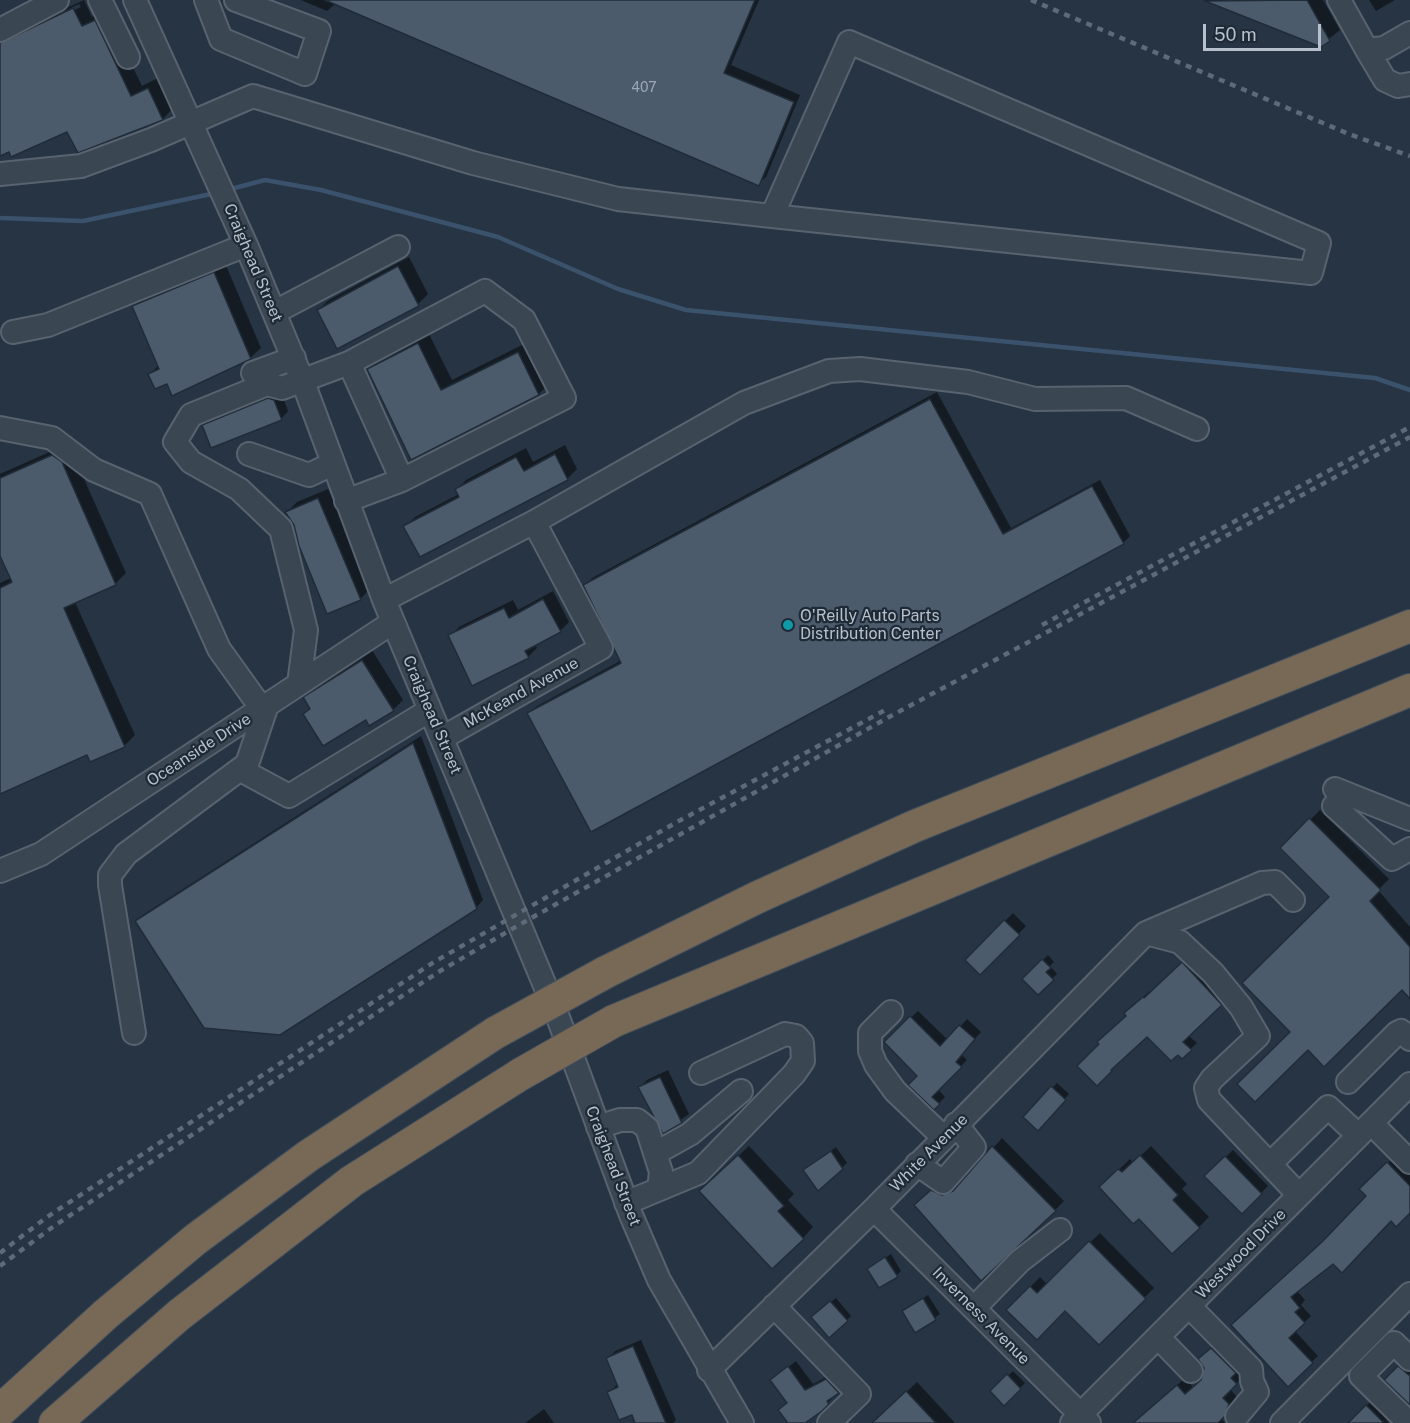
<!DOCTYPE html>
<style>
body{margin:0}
#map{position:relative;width:1410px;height:1423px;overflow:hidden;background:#263443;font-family:"Public Sans",sans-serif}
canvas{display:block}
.scale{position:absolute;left:1203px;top:24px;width:118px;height:27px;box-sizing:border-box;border:3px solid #b7c0cc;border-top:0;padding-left:8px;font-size:18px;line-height:21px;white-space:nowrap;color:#b7c0cc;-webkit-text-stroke:4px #1f2a37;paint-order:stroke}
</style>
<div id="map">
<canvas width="1410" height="1423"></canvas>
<div class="scale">50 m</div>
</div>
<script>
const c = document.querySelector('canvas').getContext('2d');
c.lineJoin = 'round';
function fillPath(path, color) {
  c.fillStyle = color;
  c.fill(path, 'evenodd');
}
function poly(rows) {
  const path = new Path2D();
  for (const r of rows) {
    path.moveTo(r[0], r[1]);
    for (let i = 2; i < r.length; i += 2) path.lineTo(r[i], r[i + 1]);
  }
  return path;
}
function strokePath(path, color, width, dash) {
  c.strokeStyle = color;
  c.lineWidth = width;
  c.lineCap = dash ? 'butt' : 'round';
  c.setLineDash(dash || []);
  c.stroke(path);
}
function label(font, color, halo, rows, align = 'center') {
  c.font = font + ' "Public Sans",sans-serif';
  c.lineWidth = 4.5;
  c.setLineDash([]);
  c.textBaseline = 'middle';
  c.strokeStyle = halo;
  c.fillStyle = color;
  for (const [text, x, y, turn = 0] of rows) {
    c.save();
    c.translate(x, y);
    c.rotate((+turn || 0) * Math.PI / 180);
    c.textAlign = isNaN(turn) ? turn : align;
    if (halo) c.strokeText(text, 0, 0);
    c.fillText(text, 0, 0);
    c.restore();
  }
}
fillPath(poly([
 [84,0,92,17,105,10,142,86,158,78,173,108,163,119,77,151,68,131,0,155,0,45,81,7,79,4,0,42,0,39],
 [301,0,759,0,731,65,800,95,766,177,758,184,335,4,327,11],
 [1203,0,1323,0,1340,30,1321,45],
 [1369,0,1395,0,1376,11],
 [409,257,428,294,418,304,318,310,329,300],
 [225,263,261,348,250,358,168,382,150,374,159,365,134,306,144,296],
 [429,334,452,380,528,342,549,384,539,394,412,458,368,369,379,359],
 [277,391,281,392,288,411,281,419,204,425,212,418],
 [937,392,1011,528,1100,480,1130,536,1123,543,529,714,537,706,622,660,585,586,592,578],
 [565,445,577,469,568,478,420,555,405,527,415,517,459,494,457,489,466,480,526,448,533,462],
 [63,446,72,452,126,573,115,584,75,602,135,735,124,746,88,753,0,792,0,583,11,578,0,556,0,474],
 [328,489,370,589,360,599,287,512,297,502],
 [553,591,569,622,560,631,535,644,537,648,528,657,450,636,459,627,513,600,518,610],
 [372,650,403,700,393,710,366,718,305,714,311,708,305,698,315,687],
 [421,736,483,900,476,908,137,921,144,914],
 [1320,810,1389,879,1378,890,1410,927,1410,991,1402,988,1292,1032,1331,897,1282,848],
 [1013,913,1026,926,980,973,967,960],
 [1048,955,1054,962,1050,966,1057,974,1038,993,1024,979],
 [1189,957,1227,997,1188,1035,1197,1043,1182,1057,1147,1035,1097,1084,1132,1007,1150,991,1151,993],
 [918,1011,948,1040,967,1019,981,1032,961,1054,967,1060,938,1089,945,1097,934,1108,919,1076,886,1042],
 [668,1070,689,1114,664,1132,640,1087,647,1080],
 [1057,1083,1069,1094,1038,1128,1025,1117],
 [1002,1138,1064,1201,1055,1210,925,1196,941,1181,952,1187,962,1183],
 [749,1146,794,1194,788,1200,813,1227,803,1238,712,1181],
 [1151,1146,1187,1184,1182,1189,1209,1217,1199,1227,1139,1216,1101,1187,1130,1159,1133,1163],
 [836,1147,847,1163,818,1189,810,1166],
 [1233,1150,1268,1186,1242,1212,1206,1176],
 [1394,1157,1410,1174,1410,1211,1391,1219,1297,1291,1305,1300,1301,1305,1311,1316,1295,1331,1318,1356,1288,1384,1233,1325,1328,1238,1369,1196,1362,1189],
 [1100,1233,1154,1288,1099,1343,1065,1309,1008,1310,1040,1277,1047,1284],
 [891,1254,901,1271,897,1275,869,1269],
 [928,1295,940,1314,916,1331,904,1311],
 [836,1298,851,1316,847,1320,818,1313],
 [641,1340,676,1420,673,1423,637,1423,633,1413,609,1392,619,1383,608,1359,615,1351],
 [1219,1341,1244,1376,1230,1389,1236,1396,1231,1408,1221,1418,1225,1423,1144,1423,1148,1411,1185,1378,1193,1387,1203,1379,1206,1368,1200,1359],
 [1407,1360,1410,1363,1410,1403,1386,1380],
 [796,1361,813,1384,834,1373,845,1385,821,1410,803,1423,789,1423,789,1402,772,1380],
 [1013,1371,1025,1383,1004,1404,992,1391],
 [917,1382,955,1423,874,1423],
 [1374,1398,1391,1414,1386,1419,1389,1423,1350,1423],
 [544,1409,554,1423,525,1423]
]), '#0007');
strokePath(poly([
 [227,190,265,180,321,190,498,237,618,289,686,310,1375,378,1410,390],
 [0,218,83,221,216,193]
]), '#3b526c', 4.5);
const building = poly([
 [325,0,755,0,724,73,794,102,759,186,325,0],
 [1307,0,1330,41,1321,47,1205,1,1307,0],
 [73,8,82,26,95,20,131,96,148,88,163,120,78,153,67,132,11,157,9,152,0,156,0,43,73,8],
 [398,266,419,306,337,349,317,310,398,266],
 [214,272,251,359,172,396,167,384,155,389,148,374,159,369,132,306,214,272],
 [418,343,441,390,518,352,539,395,411,460,367,369,418,343],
 [268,398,274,400,282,420,211,448,202,425,268,398],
 [930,399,1003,534,1092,486,1124,544,591,832,527,713,621,663,583,585,930,399],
 [555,454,568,480,420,557,403,526,459,497,455,489,516,457,524,471,555,454],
 [52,455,62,462,116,585,64,608,125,747,90,762,87,755,0,794,0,588,12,582,0,556,0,478,52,455],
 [318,498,361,600,327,614,299,546,294,525,285,512,318,498],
 [543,599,561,632,525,651,529,658,472,686,448,635,504,608,509,618,543,599],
 [362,660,394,711,369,726,366,720,323,746,303,714,310,709,303,697,362,660],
 [413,743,477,909,280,1035,204,1028,135,921,413,743],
 [1309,818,1381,890,1370,901,1410,947,1410,999,1402,990,1324,1067,1308,1050,1255,1102,1237,1084,1290,1032,1242,983,1329,897,1280,848,1309,818],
 [1004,920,1020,935,980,975,965,960,1004,920],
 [1042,959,1051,968,1046,972,1054,980,1038,995,1022,979,1042,959],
 [1182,962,1222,1005,1183,1042,1192,1050,1182,1059,1178,1055,1171,1061,1147,1037,1111,1070,1112,1071,1097,1086,1077,1066,1099,1044,1097,1042,1126,1016,1124,1013,1143,997,1144,998,1182,962],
 [910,1016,940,1046,959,1025,975,1039,956,1062,962,1067,932,1097,940,1104,934,1110,908,1085,917,1076,884,1042,910,1016],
 [660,1077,682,1123,663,1134,638,1087,660,1077],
 [1051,1086,1066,1100,1038,1131,1023,1117,1051,1086],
 [992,1146,1056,1211,981,1281,914,1205,931,1190,942,1195,953,1191,992,1146],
 [831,1151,843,1169,818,1191,803,1170,831,1151],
 [738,1155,784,1206,778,1211,804,1239,772,1269,699,1191,738,1155],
 [1140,1155,1178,1195,1173,1200,1200,1228,1172,1254,1139,1219,1133,1224,1099,1187,1118,1169,1122,1172,1140,1155],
 [1225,1156,1262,1194,1242,1214,1204,1176,1225,1156],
 [1387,1162,1410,1186,1410,1213,1396,1227,1391,1221,1342,1273,1333,1264,1291,1297,1300,1308,1295,1312,1305,1323,1289,1338,1313,1363,1288,1387,1231,1325,1322,1242,1366,1196,1359,1189,1387,1162],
 [1089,1241,1146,1299,1099,1345,1065,1311,1037,1340,1006,1310,1030,1286,1037,1293,1089,1241],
 [885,1257,898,1277,879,1288,867,1269,885,1257],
 [923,1298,936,1320,915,1333,902,1311,923,1298],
 [830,1301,848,1321,829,1338,811,1317,830,1301],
 [633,1346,666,1423,635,1423,632,1415,619,1420,607,1392,618,1387,606,1358,633,1346],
 [1211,1348,1236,1373,1231,1378,1237,1384,1223,1398,1229,1404,1224,1417,1218,1423,1133,1423,1177,1385,1185,1394,1201,1380,1204,1368,1198,1359,1211,1348],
 [788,1366,805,1390,826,1379,839,1393,827,1401,829,1404,822,1411,805,1423,788,1423,778,1410,787,1403,770,1380,788,1366],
 [1398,1366,1410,1376,1410,1405,1384,1380,1398,1366],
 [1007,1374,1021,1389,1004,1406,990,1391,1007,1374],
 [906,1391,936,1423,872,1423,906,1391],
 [1366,1405,1384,1423,1348,1423,1366,1405]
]);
fillPath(building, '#4c5b6c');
strokePath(building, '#212c39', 1.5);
const minor = poly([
 [100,0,128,57],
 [135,0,246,245,303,382,384,600,556,1012,631,1215,659,1280,742,1423],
 [206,0,221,39,305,74,319,31,236,0],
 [1339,0,1367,50,1384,48,1410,33],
 [0,30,57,0],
 [1367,50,1385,80,1398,86,1410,84],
 [0,174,81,166,151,140,253,96,473,163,618,199,772,216,1311,273,1319,243,849,42,772,216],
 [275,312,398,247],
 [13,332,48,325,246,245],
 [349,363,402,480],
 [253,373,294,358],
 [0,428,52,438,94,470,150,494,219,649,262,709],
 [249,454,309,475,332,464],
 [384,600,534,522,744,403,829,371,860,369,968,382,1035,399,1126,398,1197,429],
 [299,684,306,630,281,529,239,489,191,462,175,442,191,415,267,384,282,388,349,363,485,291,524,320,564,398,402,480,346,501],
 [442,738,601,648,534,522],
 [241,770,289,796,430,710],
 [1335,789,1410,819],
 [1334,806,1392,859,1410,849],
 [0,871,41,854,393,622],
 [1146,933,1180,942,1213,973,1241,1007,1258,1036,1212,1079,1206,1088,1209,1100,1299,1195],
 [891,1012,870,1033,870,1051,876,1065,895,1091,943,1137],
 [134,1033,110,885,110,875,126,854,247,764,267,705],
 [1348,1082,1397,1033,1401,1031,1410,1039],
 [1371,1123,1410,1162],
 [598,1127,620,1120,637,1120,647,1128,661,1172,659,1189],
 [656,1153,690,1134,741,1091],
 [917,1164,943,1182,974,1147,956,1124],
 [1270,1164,1328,1107,1358,1135],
 [626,1203,698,1173,794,1074,803,1061,802,1043,796,1036,785,1034,701,1073],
 [874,1209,1089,1423],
 [774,1306,859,1394,829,1423],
 [1189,1306,1251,1369,1252,1381,1257,1392,1237,1416],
 [974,1308,1020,1261,1060,1230],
 [1158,1337,1191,1371],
 [709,1370,874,1209,1146,933,1262,883,1275,882,1293,900],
 [1072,1423,1410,1084],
 [1282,1423,1410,1294],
 [1409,1423,1361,1376,1394,1343,1410,1359]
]);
const highway = poly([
 [606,972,758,897,915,826,1410,626],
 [614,1021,1410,690],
 [0,1411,106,1314,196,1239,308,1156,495,1033],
 [55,1423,179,1315,352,1181,521,1074]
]);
strokePath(minor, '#58636f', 26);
strokePath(highway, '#45505c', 34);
strokePath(minor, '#3a4652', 22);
strokePath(highway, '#786957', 32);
strokePath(poly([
 [1031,0,1349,134,1410,156],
 [1042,625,1410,427],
 [0,1253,47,1217,434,962,677,822,889,708],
 [0,1266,54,1226,440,971,519,925,889,717,1410,437]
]), '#5c6a79', 4.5, [6, 6]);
const highwayBridge = poly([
 [495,1033,606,972],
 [521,1074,614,1021]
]);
strokePath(highwayBridge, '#45505c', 34, []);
strokePath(highwayBridge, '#786957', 32);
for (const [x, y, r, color] of [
 [788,625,6,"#0f9aa8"]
]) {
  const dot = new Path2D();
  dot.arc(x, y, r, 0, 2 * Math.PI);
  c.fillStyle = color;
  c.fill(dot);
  strokePath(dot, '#1f2a37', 2);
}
label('14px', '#9ca7b4', null, [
 ["407",644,88]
]);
label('16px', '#b7c0cc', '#1f2a37', [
 ["Craighead Street",253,263,67],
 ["McKeand Avenue",521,693,-29],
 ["Craighead Street",432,715,67],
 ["Oceanside Drive",199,750,-33],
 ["White Avenue",929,1153,-45],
 ["Craighead Street",613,1166,69],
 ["Westwood Drive",1241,1254,-45],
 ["Inverness Avenue",981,1316,45]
]);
label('16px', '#b7c0cc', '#1f2a37', [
 ["O'Reilly Auto Parts",800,616],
 ["Distribution Center",800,634]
], 'left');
</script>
